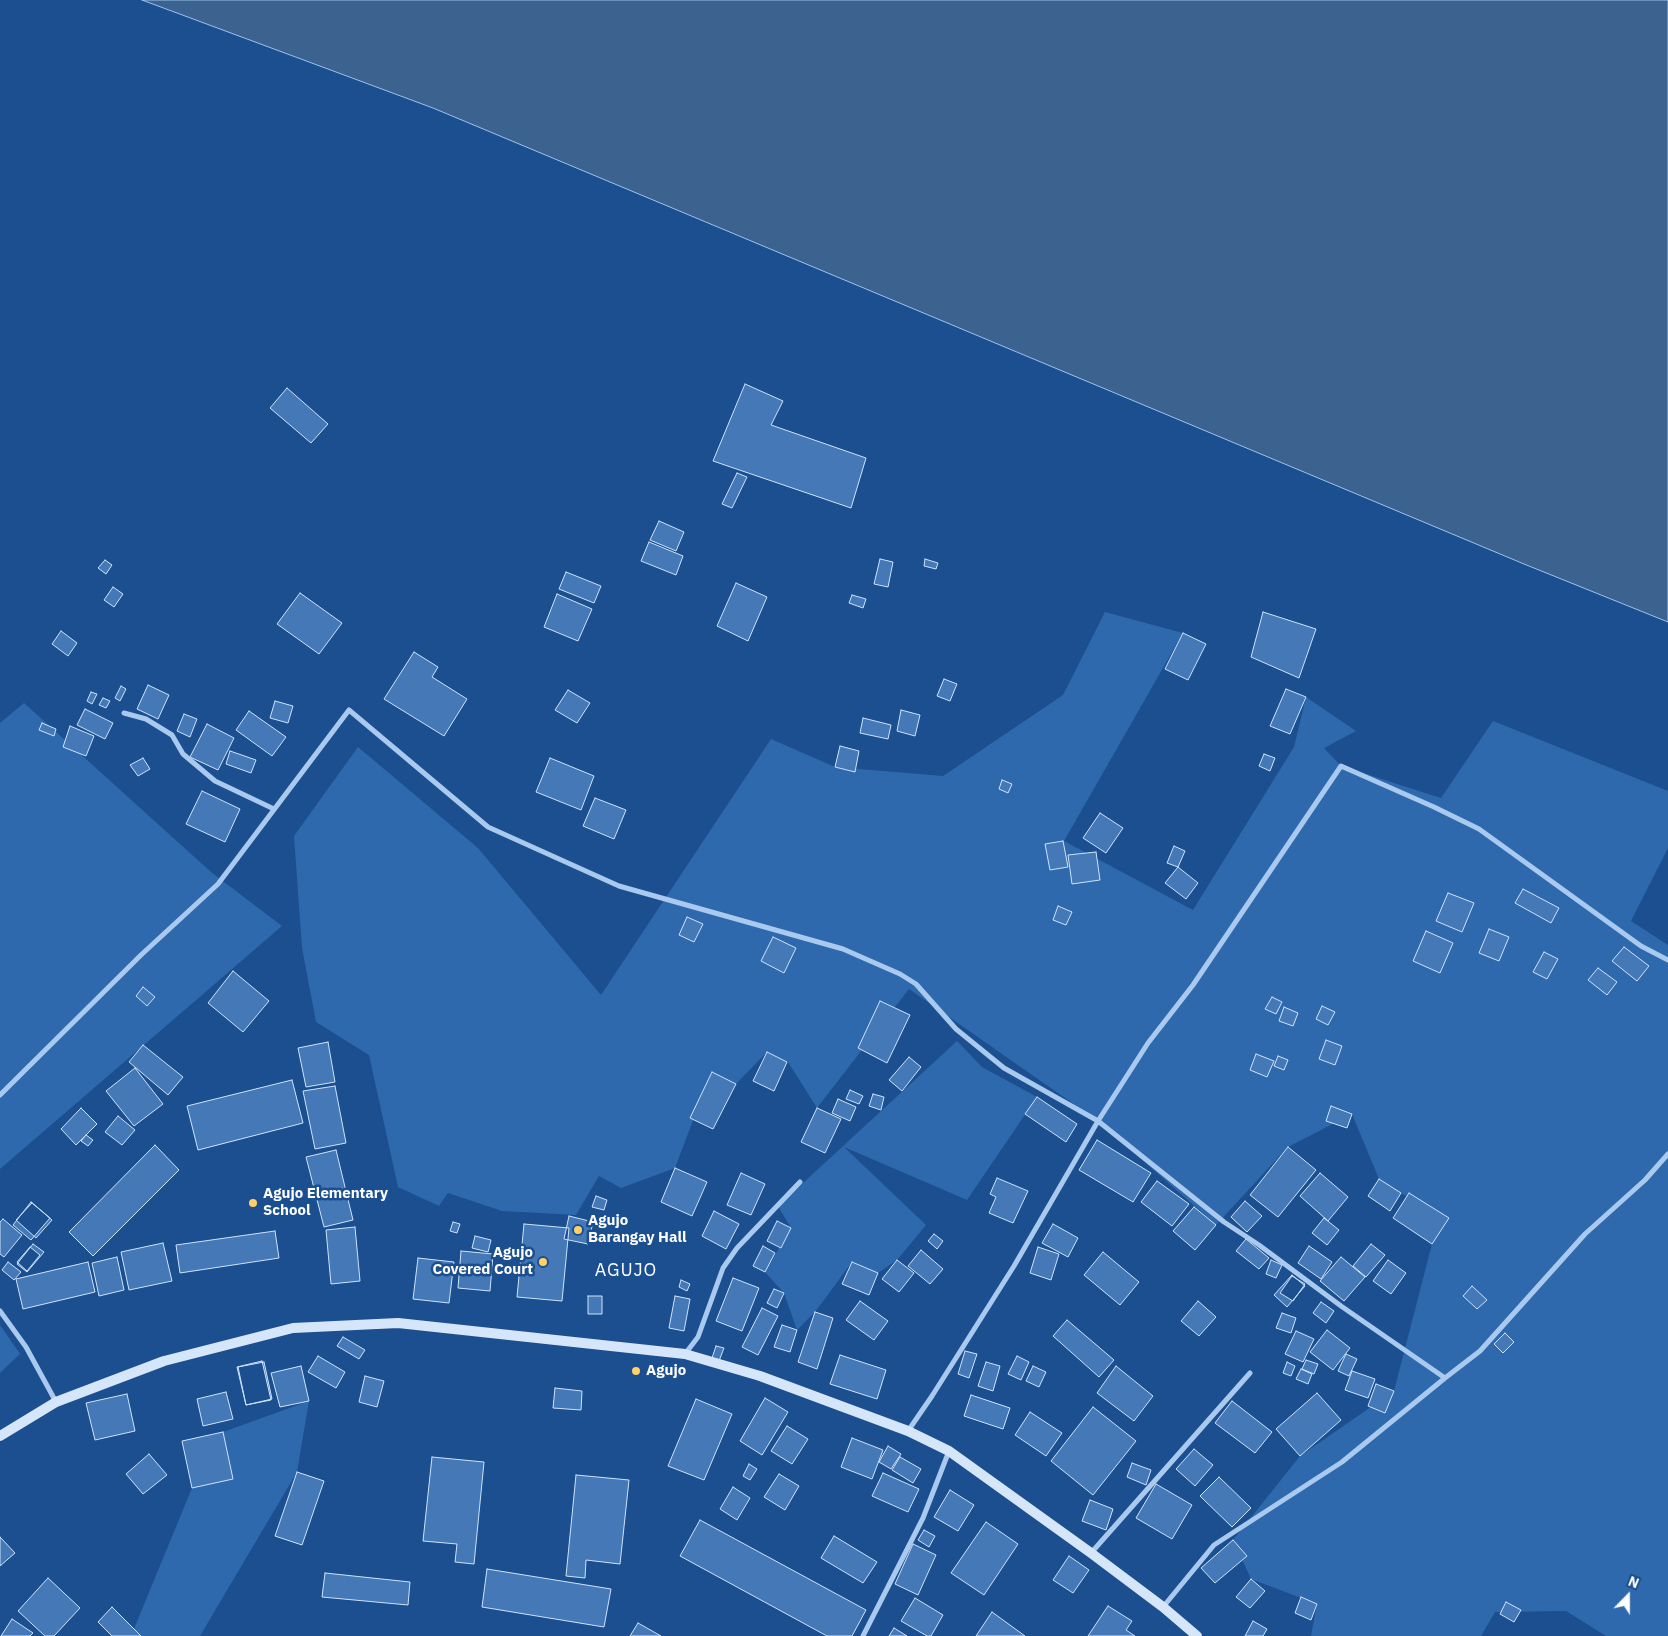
<!DOCTYPE html>
<style>
body{margin:0}
#map{position:relative;width:1668px;height:1636px;overflow:hidden;background:#1b4f8f;font-family:"IBM Plex Sans",sans-serif}
canvas{display:block}
.north{position:absolute;left:1603px;top:1571px;width:50px;height:50px;-webkit-text-stroke:4px #1b4f8f;paint-order:stroke;rotate:22deg;font-size:14px;font-weight:700;line-height:20px;text-align:center;color:#fff}
.north::after{content:'';display:block;margin:auto;width:18px;height:22px;background:#fff;clip-path:polygon(50% 0,100% 100%,50% 72%,0 100%)}
</style>
<div id="map">
<canvas width="1668" height="1636"></canvas>
<div class="north">N</div>
</div>
<script>
const c = document.querySelector('canvas').getContext('2d');
c.lineJoin = 'round';
function fillPath(path, color) {
  c.fillStyle = color;
  c.fill(path, 'evenodd');
}
function poly(rows) {
  const path = new Path2D();
  for (const r of rows) {
    path.moveTo(r[0], r[1]);
    for (let i = 2; i < r.length; i += 2) path.lineTo(r[i], r[i + 1]);
  }
  return path;
}
function strokePath(path, color, width, dash) {
  c.strokeStyle = color;
  c.lineWidth = width;
  c.lineCap = dash ? 'butt' : 'round';
  c.setLineDash(dash || []);
  c.stroke(path);
}
function label(font, color, halo, rows, align = 'center') {
  c.font = font + ' "IBM Plex Sans",sans-serif';
  c.lineWidth = 5;
  c.setLineDash([]);
  c.textBaseline = 'middle';
  c.strokeStyle = halo;
  c.fillStyle = color;
  for (const [text, x, y, turn = 0] of rows) {
    c.save();
    c.translate(x, y);
    c.rotate((+turn || 0) * Math.PI / 180);
    c.textAlign = isNaN(turn) ? turn : align;
    if (halo) c.strokeText(text, 0, 0);
    c.fillText(text, 0, 0);
    c.restore();
  }
}
fillPath(poly([
 [1105,612,1183,633,1064,841,1193,910,1294,747,1306,697,1356,731,1324,748,1341,766,1441,798,1493,721,1668,791,1668,848,1631,921,1668,945,1668,1636,1606,1636,1566,1611,1495,1612,1481,1636,1311,1636,1317,1604,1251,1579,1233,1540,1300,1456,1394,1391,1432,1244,1449,1218,1401,1193,1379,1179,1352,1114,1288,1147,1216,1225,1098,1121,909,989,817,1108,788,1062,767,1052,736,1084,711,1073,675,1168,621,1188,599,1176,576,1215,502,1211,448,1193,439,1206,398,1187,369,1055,316,1022,302,948,294,836,358,747,478,848,601,995,771,739,835,767,943,776,1063,695],
 [24,703,211,872,282,926,0,1169,0,723],
 [957,1041,982,1067,1037,1097,967,1200,844,1147,926,1225,897,1260,878,1273,852,1262,815,1312,797,1330,784,1293,765,1272,791,1228,778,1206],
 [0,1325,20,1354,0,1373],
 [309,1401,297,1472,200,1636,131,1636,192,1488,223,1432]
]), '#2e69ad');
const water = poly([
 [142,0,1668,0,1668,622,1524,564,433,108,142,0]
]);
fillPath(water, '#3c6290');
strokePath(water, '#9cc4f0', 1);
const building = poly([
 [745,384,783,401,771,425,866,458,851,508,713,461,745,384],
 [287,388,328,424,311,443,270,408,287,388],
 [737,473,747,477,732,508,722,504,737,473],
 [659,521,684,532,676,551,650,540,659,521],
 [649,542,683,556,676,575,641,561,649,542],
 [880,559,893,562,888,587,874,584,880,559],
 [925,559,938,563,936,569,924,566,925,559],
 [105,560,112,565,106,574,98,568,105,560],
 [566,572,601,586,594,603,559,589,566,572],
 [736,583,767,597,748,641,717,626,736,583],
 [113,587,123,594,114,607,104,600,113,587],
 [300,593,342,623,319,654,277,624,300,593],
 [557,594,592,609,578,641,544,627,557,594],
 [852,595,866,599,863,608,849,603,852,595],
 [1263,612,1316,629,1299,678,1251,657,1263,612],
 [61,631,77,643,68,656,52,644,61,631],
 [1183,633,1206,644,1188,680,1165,669,1183,633],
 [414,652,438,667,432,677,467,699,444,736,384,699,414,652],
 [944,679,957,684,950,701,937,696,944,679],
 [148,685,169,695,158,719,137,709,148,685],
 [121,686,126,689,120,701,115,698,121,686],
 [1286,689,1306,697,1290,734,1270,726,1286,689],
 [568,690,590,703,577,723,555,710,568,690],
 [91,692,97,694,92,704,87,701,91,692],
 [103,698,110,701,106,708,99,705,103,698],
 [275,701,293,706,288,723,270,718,275,701],
 [85,709,113,723,105,739,77,725,85,709],
 [901,710,920,715,915,736,897,731,901,710],
 [249,711,286,737,272,756,236,730,249,711],
 [184,714,197,719,190,737,177,731,184,714],
 [863,718,891,725,888,739,860,733,863,718],
 [42,723,56,729,54,736,39,730,42,723],
 [207,724,234,738,218,770,190,757,207,724],
 [70,726,94,736,86,756,63,747,70,726],
 [840,746,859,751,855,772,835,767,840,746],
 [230,751,256,760,251,773,226,764,230,751],
 [1264,754,1275,758,1270,771,1259,766,1264,754],
 [143,758,150,769,138,776,130,765,143,758],
 [550,758,594,776,581,810,536,792,550,758],
 [1002,780,1012,784,1008,793,999,789,1002,780],
 [202,791,240,809,225,842,186,824,202,791],
 [595,798,626,810,614,839,583,826,595,798],
 [1100,813,1123,828,1106,853,1083,838,1100,813],
 [1063,841,1068,867,1050,870,1045,844,1063,841],
 [1174,846,1185,851,1178,867,1167,863,1174,846],
 [1096,852,1100,880,1072,884,1068,855,1096,852],
 [1178,867,1198,883,1186,899,1165,883,1178,867],
 [1523,889,1559,908,1551,923,1515,903,1523,889],
 [1448,893,1474,903,1462,932,1436,921,1448,893],
 [1058,906,1072,912,1066,925,1053,920,1058,906],
 [687,917,703,924,694,942,679,935,687,917],
 [1489,929,1509,937,1499,961,1479,953,1489,929],
 [1426,931,1453,943,1440,973,1413,961,1426,931],
 [773,937,796,948,784,973,761,961,773,937],
 [1624,947,1649,966,1637,981,1612,961,1624,947],
 [1544,952,1558,959,1547,979,1533,972,1544,952],
 [1598,968,1617,982,1607,995,1588,980,1598,968],
 [233,971,269,1001,243,1032,208,1003,233,971],
 [143,987,155,997,147,1006,136,996,143,987],
 [1272,997,1282,1002,1276,1014,1265,1009,1272,997],
 [880,1001,910,1015,887,1063,858,1048,880,1001],
 [1322,1006,1335,1012,1328,1025,1316,1019,1322,1006],
 [1284,1007,1298,1013,1293,1026,1279,1021,1284,1007],
 [1326,1040,1342,1046,1335,1065,1319,1059,1326,1040],
 [328,1042,335,1082,306,1087,298,1048,328,1042],
 [143,1045,183,1077,168,1095,129,1062,143,1045],
 [767,1052,787,1062,774,1091,753,1081,767,1052],
 [1256,1054,1274,1061,1267,1077,1250,1070,1256,1054],
 [1278,1056,1288,1060,1284,1070,1274,1066,1278,1056],
 [909,1057,921,1067,902,1091,889,1080,909,1057],
 [135,1068,163,1104,134,1126,106,1091,135,1068],
 [712,1072,736,1084,713,1129,690,1118,712,1072],
 [292,1080,303,1123,198,1150,187,1106,292,1080],
 [335,1086,346,1143,315,1149,303,1091,335,1086],
 [850,1090,863,1096,859,1104,846,1099,850,1090],
 [873,1094,884,1097,881,1110,869,1106,873,1094],
 [1037,1097,1077,1124,1066,1142,1025,1114,1037,1097],
 [838,1099,856,1107,850,1121,832,1113,838,1099],
 [1331,1106,1352,1114,1347,1128,1326,1121,1331,1106],
 [81,1108,97,1124,76,1145,61,1129,81,1108],
 [817,1108,841,1119,825,1153,801,1142,817,1108],
 [118,1116,135,1130,122,1145,105,1132,118,1116],
 [86,1135,93,1140,88,1146,81,1141,86,1135],
 [1097,1140,1151,1173,1133,1202,1079,1170,1097,1140],
 [155,1145,179,1170,93,1256,69,1232,155,1145],
 [1288,1147,1316,1170,1278,1217,1250,1195,1288,1147],
 [336,1150,353,1220,324,1227,306,1157,336,1150],
 [675,1168,707,1182,692,1216,661,1202,675,1168],
 [741,1173,765,1184,751,1215,727,1205,741,1173],
 [1320,1173,1348,1197,1328,1221,1300,1196,1320,1173],
 [997,1178,1028,1191,1013,1223,989,1213,996,1197,990,1194,997,1178],
 [1379,1179,1401,1193,1390,1211,1368,1196,1379,1179],
 [1157,1181,1189,1204,1172,1226,1141,1202,1157,1181],
 [1409,1193,1449,1218,1432,1244,1393,1218,1409,1193],
 [596,1196,607,1200,604,1210,592,1207,596,1196],
 [1245,1201,1262,1216,1247,1232,1231,1217,1245,1201],
 [31,1202,50,1218,31,1240,13,1225,31,1202],
 [32,1203,52,1220,36,1238,16,1220,32,1203],
 [1194,1207,1216,1225,1195,1250,1173,1231,1194,1207],
 [714,1211,739,1224,726,1249,702,1236,714,1211],
 [569,1216,593,1222,588,1244,564,1239,569,1216],
 [1324,1218,1339,1230,1327,1245,1312,1233,1324,1218],
 [3,1219,22,1235,4,1257,0,1254,0,1222,3,1219],
 [777,1221,791,1228,781,1248,767,1241,777,1221],
 [453,1222,460,1224,457,1233,450,1231,453,1222],
 [524,1224,569,1228,562,1301,517,1297,524,1224],
 [1053,1224,1078,1238,1068,1257,1042,1243,1053,1224],
 [355,1227,360,1281,331,1284,326,1230,355,1227],
 [275,1231,279,1258,180,1273,176,1245,275,1231],
 [934,1234,943,1241,937,1249,928,1241,934,1234],
 [475,1236,491,1240,488,1252,472,1248,475,1236],
 [1246,1239,1269,1258,1259,1269,1236,1251,1246,1239],
 [163,1243,172,1281,129,1290,121,1252,163,1243],
 [33,1244,44,1252,27,1272,17,1264,33,1244],
 [1371,1244,1385,1255,1366,1277,1353,1266,1371,1244],
 [763,1246,775,1253,765,1272,753,1266,763,1246],
 [1309,1246,1332,1262,1321,1279,1298,1263,1309,1246],
 [30,1247,40,1255,27,1271,17,1262,30,1247],
 [1038,1247,1059,1254,1051,1280,1030,1273,1038,1247],
 [921,1250,943,1269,930,1284,908,1266,921,1250],
 [461,1251,493,1254,490,1291,458,1288,461,1251],
 [1103,1252,1139,1282,1120,1305,1084,1275,1103,1252],
 [117,1257,124,1290,99,1296,92,1263,117,1257],
 [1341,1257,1365,1277,1344,1301,1320,1281,1341,1257],
 [418,1258,454,1262,449,1303,413,1299,418,1258],
 [897,1260,914,1273,899,1292,882,1279,897,1260],
 [1271,1260,1282,1265,1276,1278,1266,1274,1271,1260],
 [1388,1260,1406,1273,1391,1294,1373,1281,1388,1260],
 [8,1262,21,1272,14,1280,2,1270,8,1262],
 [88,1262,95,1292,23,1309,16,1279,88,1262],
 [852,1262,878,1273,869,1295,842,1284,852,1262],
 [1292,1275,1305,1286,1287,1307,1274,1295,1292,1275],
 [1292,1276,1305,1284,1293,1301,1280,1293,1292,1276],
 [733,1278,759,1288,742,1331,716,1321,733,1278],
 [681,1280,690,1284,687,1291,679,1287,681,1280],
 [1472,1286,1487,1300,1477,1309,1463,1296,1472,1286],
 [774,1289,784,1293,777,1308,767,1303,774,1289],
 [588,1296,602,1296,602,1314,588,1314,588,1296],
 [675,1296,690,1299,684,1331,669,1328,675,1296],
 [860,1301,888,1321,874,1340,846,1320,860,1301],
 [1198,1301,1216,1317,1199,1336,1181,1321,1198,1301],
 [1321,1302,1334,1311,1326,1323,1313,1313,1321,1302],
 [762,1308,778,1316,758,1355,742,1347,762,1308],
 [815,1312,833,1318,817,1369,798,1362,815,1312],
 [1282,1313,1296,1318,1291,1333,1276,1328,1282,1313],
 [1067,1320,1114,1360,1099,1377,1053,1336,1067,1320],
 [782,1325,797,1330,790,1352,774,1347,782,1325],
 [1327,1330,1350,1348,1333,1370,1310,1352,1327,1330],
 [1296,1331,1314,1339,1303,1362,1285,1354,1296,1331],
 [1505,1333,1514,1342,1503,1353,1494,1344,1505,1333],
 [343,1337,365,1350,359,1359,337,1346,343,1337],
 [716,1346,724,1348,719,1361,712,1358,716,1346],
 [965,1351,977,1354,969,1378,958,1374,965,1351],
 [1346,1354,1357,1359,1349,1376,1338,1371,1346,1354],
 [840,1355,886,1370,877,1399,830,1384,840,1355],
 [318,1356,345,1372,336,1388,308,1372,318,1356],
 [1017,1356,1029,1362,1021,1380,1008,1374,1017,1356],
 [1306,1360,1318,1364,1314,1374,1302,1369,1306,1360],
 [262,1361,271,1400,246,1405,237,1367,262,1361],
 [264,1362,272,1399,246,1405,238,1367,264,1362],
 [986,1362,1000,1366,993,1391,978,1386,986,1362],
 [1287,1362,1295,1366,1291,1376,1283,1373,1287,1362],
 [301,1366,309,1401,280,1407,271,1373,301,1366],
 [1033,1366,1046,1372,1039,1387,1026,1381,1033,1366],
 [1116,1366,1153,1396,1134,1421,1097,1393,1116,1366],
 [1301,1369,1312,1374,1308,1384,1296,1379,1301,1369],
 [1352,1371,1375,1379,1368,1398,1345,1390,1352,1371],
 [365,1376,384,1381,377,1407,359,1402,365,1376],
 [1376,1384,1394,1391,1385,1413,1368,1406,1376,1384],
 [555,1388,582,1391,581,1410,553,1408,555,1388],
 [226,1392,233,1419,203,1426,197,1399,226,1392],
 [1317,1393,1341,1420,1300,1456,1276,1429,1317,1393],
 [127,1394,135,1431,95,1440,86,1403,127,1394],
 [971,1395,1010,1408,1003,1429,964,1416,971,1395],
 [765,1398,788,1412,762,1455,740,1441,765,1398],
 [696,1399,732,1414,704,1480,668,1466,696,1399],
 [1232,1401,1272,1432,1255,1453,1215,1423,1232,1401],
 [1093,1407,1136,1441,1093,1495,1051,1461,1093,1407],
 [1030,1412,1062,1433,1046,1456,1015,1435,1030,1412],
 [787,1426,808,1439,792,1464,771,1451,787,1426],
 [223,1432,233,1479,192,1488,182,1441,223,1432],
 [852,1438,883,1450,872,1479,841,1467,852,1438],
 [888,1446,901,1454,891,1469,879,1462,888,1446],
 [1194,1449,1213,1465,1195,1486,1176,1469,1194,1449],
 [149,1454,167,1475,143,1494,126,1474,149,1454],
 [432,1457,484,1462,474,1564,455,1562,457,1544,423,1541,432,1457],
 [900,1457,921,1469,913,1483,892,1470,900,1457],
 [1132,1463,1151,1470,1146,1485,1127,1477,1132,1463],
 [749,1464,757,1469,750,1480,743,1476,749,1464],
 [297,1472,324,1481,302,1545,275,1536,297,1472],
 [883,1473,919,1489,908,1512,872,1496,883,1473],
 [779,1474,799,1486,785,1510,764,1497,779,1474],
 [576,1475,629,1480,620,1564,586,1560,585,1578,566,1576,576,1475],
 [1219,1477,1251,1508,1232,1527,1200,1496,1219,1477],
 [1156,1484,1192,1505,1172,1539,1136,1518,1156,1484],
 [733,1487,750,1498,737,1520,720,1509,733,1487],
 [950,1490,974,1505,958,1531,934,1517,950,1490],
 [1090,1500,1113,1509,1106,1530,1082,1521,1090,1500],
 [700,1520,866,1610,852,1636,827,1636,680,1556,700,1520],
 [986,1522,1018,1544,984,1595,951,1573,986,1522],
 [924,1530,935,1536,929,1547,918,1540,924,1530],
 [834,1536,877,1562,863,1583,821,1558,834,1536],
 [0,1537,15,1553,0,1566,0,1537],
 [1233,1540,1247,1556,1215,1583,1201,1568,1233,1540],
 [913,1544,936,1555,918,1595,895,1584,913,1544],
 [1069,1556,1089,1570,1073,1593,1053,1580,1069,1556],
 [487,1569,611,1589,604,1627,482,1607,487,1569],
 [325,1573,410,1582,408,1605,322,1597,325,1573],
 [48,1578,80,1608,54,1636,45,1636,18,1611,48,1578],
 [1251,1579,1265,1591,1250,1608,1236,1597,1251,1579],
 [1301,1597,1317,1604,1311,1620,1295,1613,1301,1597],
 [915,1598,943,1615,931,1636,927,1636,901,1621,915,1598],
 [1506,1602,1521,1610,1514,1622,1500,1614,1506,1602],
 [1108,1606,1132,1621,1126,1630,1135,1636,1088,1636,1108,1606],
 [112,1607,141,1636,112,1636,98,1622,112,1607],
 [992,1612,1025,1636,976,1636,992,1612],
 [12,1619,33,1633,30,1636,1,1636,12,1619],
 [1253,1621,1267,1629,1263,1636,1245,1636,1253,1621],
 [638,1623,661,1636,630,1636,638,1623],
 [894,1628,907,1636,889,1636,894,1628]
]);
fillPath(building, '#4478b7');
strokePath(building, '#cfe3fa', 1);
strokePath(poly([
 [124,713,146,719,172,735,183,754,215,781,274,809],
 [0,1095,141,955,218,884,349,710,488,827,619,886,843,949,900,974,916,984,956,1029,1004,1068,1098,1121,1224,1222,1259,1245,1341,1306,1445,1378,1480,1351,1585,1234,1645,1180,1668,1154],
 [0,1311,26,1347,56,1402],
 [685,1354,698,1337,723,1268,737,1248,800,1182],
 [908,1431,932,1396,1014,1266,1098,1121,1148,1043,1193,985,1341,766,1434,807,1479,829,1641,946,1668,960],
 [1091,1553,1250,1373],
 [1163,1607,1214,1545,1342,1462,1445,1378],
 [863,1636,923,1518,949,1451]
]), '#a9c9ee', 5);
strokePath(poly([
 [0,1436,56,1402,164,1361,293,1328,398,1323,685,1354,760,1376,908,1431,949,1451,1091,1553,1163,1607,1197,1636]
]), '#d6e6fa', 10);
for (const [x, y, r, color] of [
 [253,1203,5,"#ffd166"],
 [578,1230,5,"#ffd166"],
 [543,1262,5,"#ffd166"],
 [636,1371,5,"#ffd166"]
]) {
  const dot = new Path2D();
  dot.arc(x, y, r, 0, 2 * Math.PI);
  c.fillStyle = color;
  c.fill(dot);
  strokePath(dot, '#1b4f8f', 2);
}
label('bold 15px', '#fff', '#1b4f8f', [
 ["Agujo Elementary",263,1194],
 ["School",263,1211],
 ["Agujo",588,1221],
 ["Barangay Hall",588,1238],
 ["Agujo",533,1253,"right"],
 ["Covered Court",533,1270,"right"],
 ["Agujo",646,1371]
], 'left');
c.letterSpacing = '1px';
label('18px', '#fff', '#1b4f8f', [
 ["AGUJO",626,1271]
]);
c.letterSpacing = '0px';
</script>
